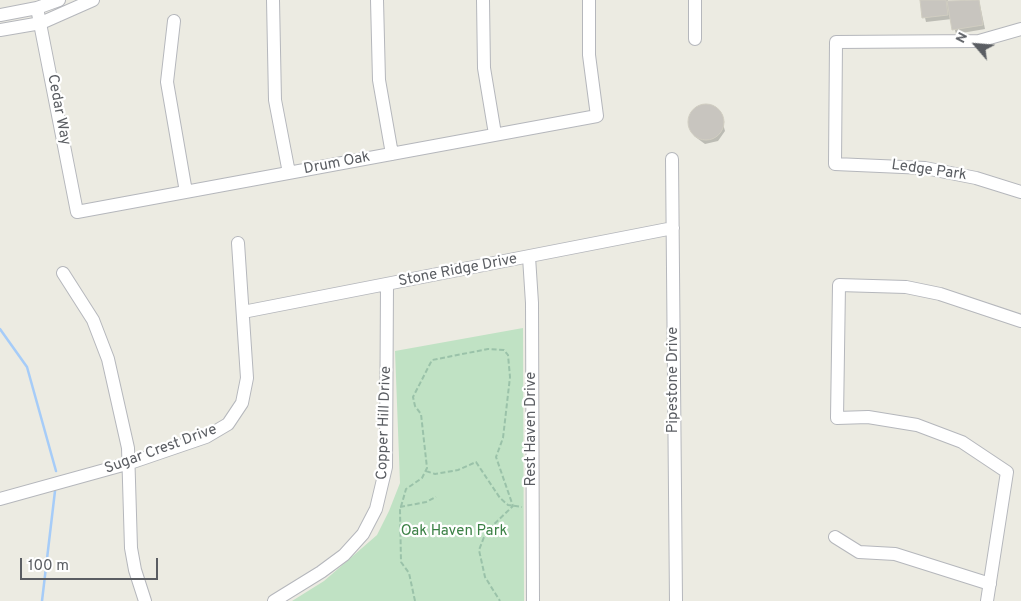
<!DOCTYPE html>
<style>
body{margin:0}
#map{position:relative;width:1021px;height:601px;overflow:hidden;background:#ecebe2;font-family:Overpass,sans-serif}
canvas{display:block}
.north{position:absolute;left:951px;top:20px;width:50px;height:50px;-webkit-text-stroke:4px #fff;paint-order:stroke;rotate:297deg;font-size:14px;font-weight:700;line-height:20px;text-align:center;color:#5a5d62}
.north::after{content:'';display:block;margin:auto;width:18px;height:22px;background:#5a5d62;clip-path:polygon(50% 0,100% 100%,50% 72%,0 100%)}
.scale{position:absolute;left:20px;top:558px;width:138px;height:22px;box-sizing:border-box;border:2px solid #5a5d62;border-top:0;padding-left:6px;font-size:15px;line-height:18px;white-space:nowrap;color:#5a5d62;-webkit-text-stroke:4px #fff;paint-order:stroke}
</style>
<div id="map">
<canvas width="1021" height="601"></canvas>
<div class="north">N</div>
<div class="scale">100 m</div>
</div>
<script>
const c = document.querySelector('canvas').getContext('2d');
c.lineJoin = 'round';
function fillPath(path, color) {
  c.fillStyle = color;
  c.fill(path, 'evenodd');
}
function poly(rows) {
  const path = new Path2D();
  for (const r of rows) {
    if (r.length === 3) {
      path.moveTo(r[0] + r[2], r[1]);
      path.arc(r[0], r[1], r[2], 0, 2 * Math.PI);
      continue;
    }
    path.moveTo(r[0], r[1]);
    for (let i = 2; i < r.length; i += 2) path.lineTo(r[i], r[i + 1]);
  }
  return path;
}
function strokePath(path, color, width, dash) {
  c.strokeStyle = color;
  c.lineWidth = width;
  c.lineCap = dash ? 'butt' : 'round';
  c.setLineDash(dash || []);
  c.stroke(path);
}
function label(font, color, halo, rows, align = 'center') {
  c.font = font + ' Overpass,sans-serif';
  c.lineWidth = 4.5;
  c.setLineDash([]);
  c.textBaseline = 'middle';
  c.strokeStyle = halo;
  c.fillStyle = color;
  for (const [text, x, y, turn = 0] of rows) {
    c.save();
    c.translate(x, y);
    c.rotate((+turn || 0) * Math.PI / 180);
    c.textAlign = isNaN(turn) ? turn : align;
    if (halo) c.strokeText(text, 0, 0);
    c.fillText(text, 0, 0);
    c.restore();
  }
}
fillPath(poly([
 [523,328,524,601,292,601,324,581,377,535,389,511,400,483,395,351]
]), '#c0e2c4');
fillPath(poly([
 [921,0,948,0,948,2,979,0,985,29,956,34,952,19,926,22],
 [709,105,720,113,725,131,718,141,705,144,694,136,689,118,696,107]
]), '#0003');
strokePath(poly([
 [0,329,27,367,56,471],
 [42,601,55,491]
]), '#a6ccf8', 2.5);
const building = poly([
 [920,0,946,0,948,15,922,18,920,0],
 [979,0,983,25,952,30,947,1,979,0],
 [706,122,18]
]);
fillPath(building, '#c8c5bf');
strokePath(building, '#d0cdc1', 1);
const minor = poly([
 [273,0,275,100,289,173],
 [377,0,379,80,392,154],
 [483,0,484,68,495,134],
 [695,0,695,39],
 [37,8,77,212,597,116,589,55,589,0],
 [0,15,37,8,59,0],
 [174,21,167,82,186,192],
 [1021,29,979,41,836,42,835,164,925,168,976,178,1021,192],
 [0,30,41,23,93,0],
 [672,159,676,601],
 [529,257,532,303,533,601],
 [63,273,93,320,108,359,128,448,131,548,135,570,145,601],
 [243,312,673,228],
 [0,499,130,463,206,437,228,424,242,403,247,378,238,243],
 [835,537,859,552,895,554,990,584],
 [274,601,321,572,344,555,363,534,376,509,386,467,387,284],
 [987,601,1007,472,962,442,917,425,868,417,837,418,839,285,906,287,940,294,1021,321]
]);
strokePath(minor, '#b5b7bc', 14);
strokePath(poly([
 [426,471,435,474,458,470,476,462,500,498,508,505,522,507],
 [400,507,426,502,436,497],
 [415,601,409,573,401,562,400,510,406,489,422,478,427,468,421,414,415,406,413,397,432,360,488,349,504,350,508,355,510,377,503,438,496,457,513,506,486,532,479,550,485,577,500,601]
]), '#9ac2a9', 2, [5, 2.5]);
strokePath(minor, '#fff', 12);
label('15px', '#5a5d62', '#fff', [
 ["Cedar Way",58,110,79],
 ["Drum Oak",337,164,-11],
 ["Ledge Park",929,171,8],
 ["Stone Ridge Drive",458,271,-11],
 ["Pipestone Drive",674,380,-90],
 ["Copper Hill Drive",385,423,-88],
 ["Rest Haven Drive",532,429,-90],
 ["Sugar Crest Drive",161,450,-20]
]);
label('15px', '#3b8045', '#fff', [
 ["Oak Haven Park",454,532]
]);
</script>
